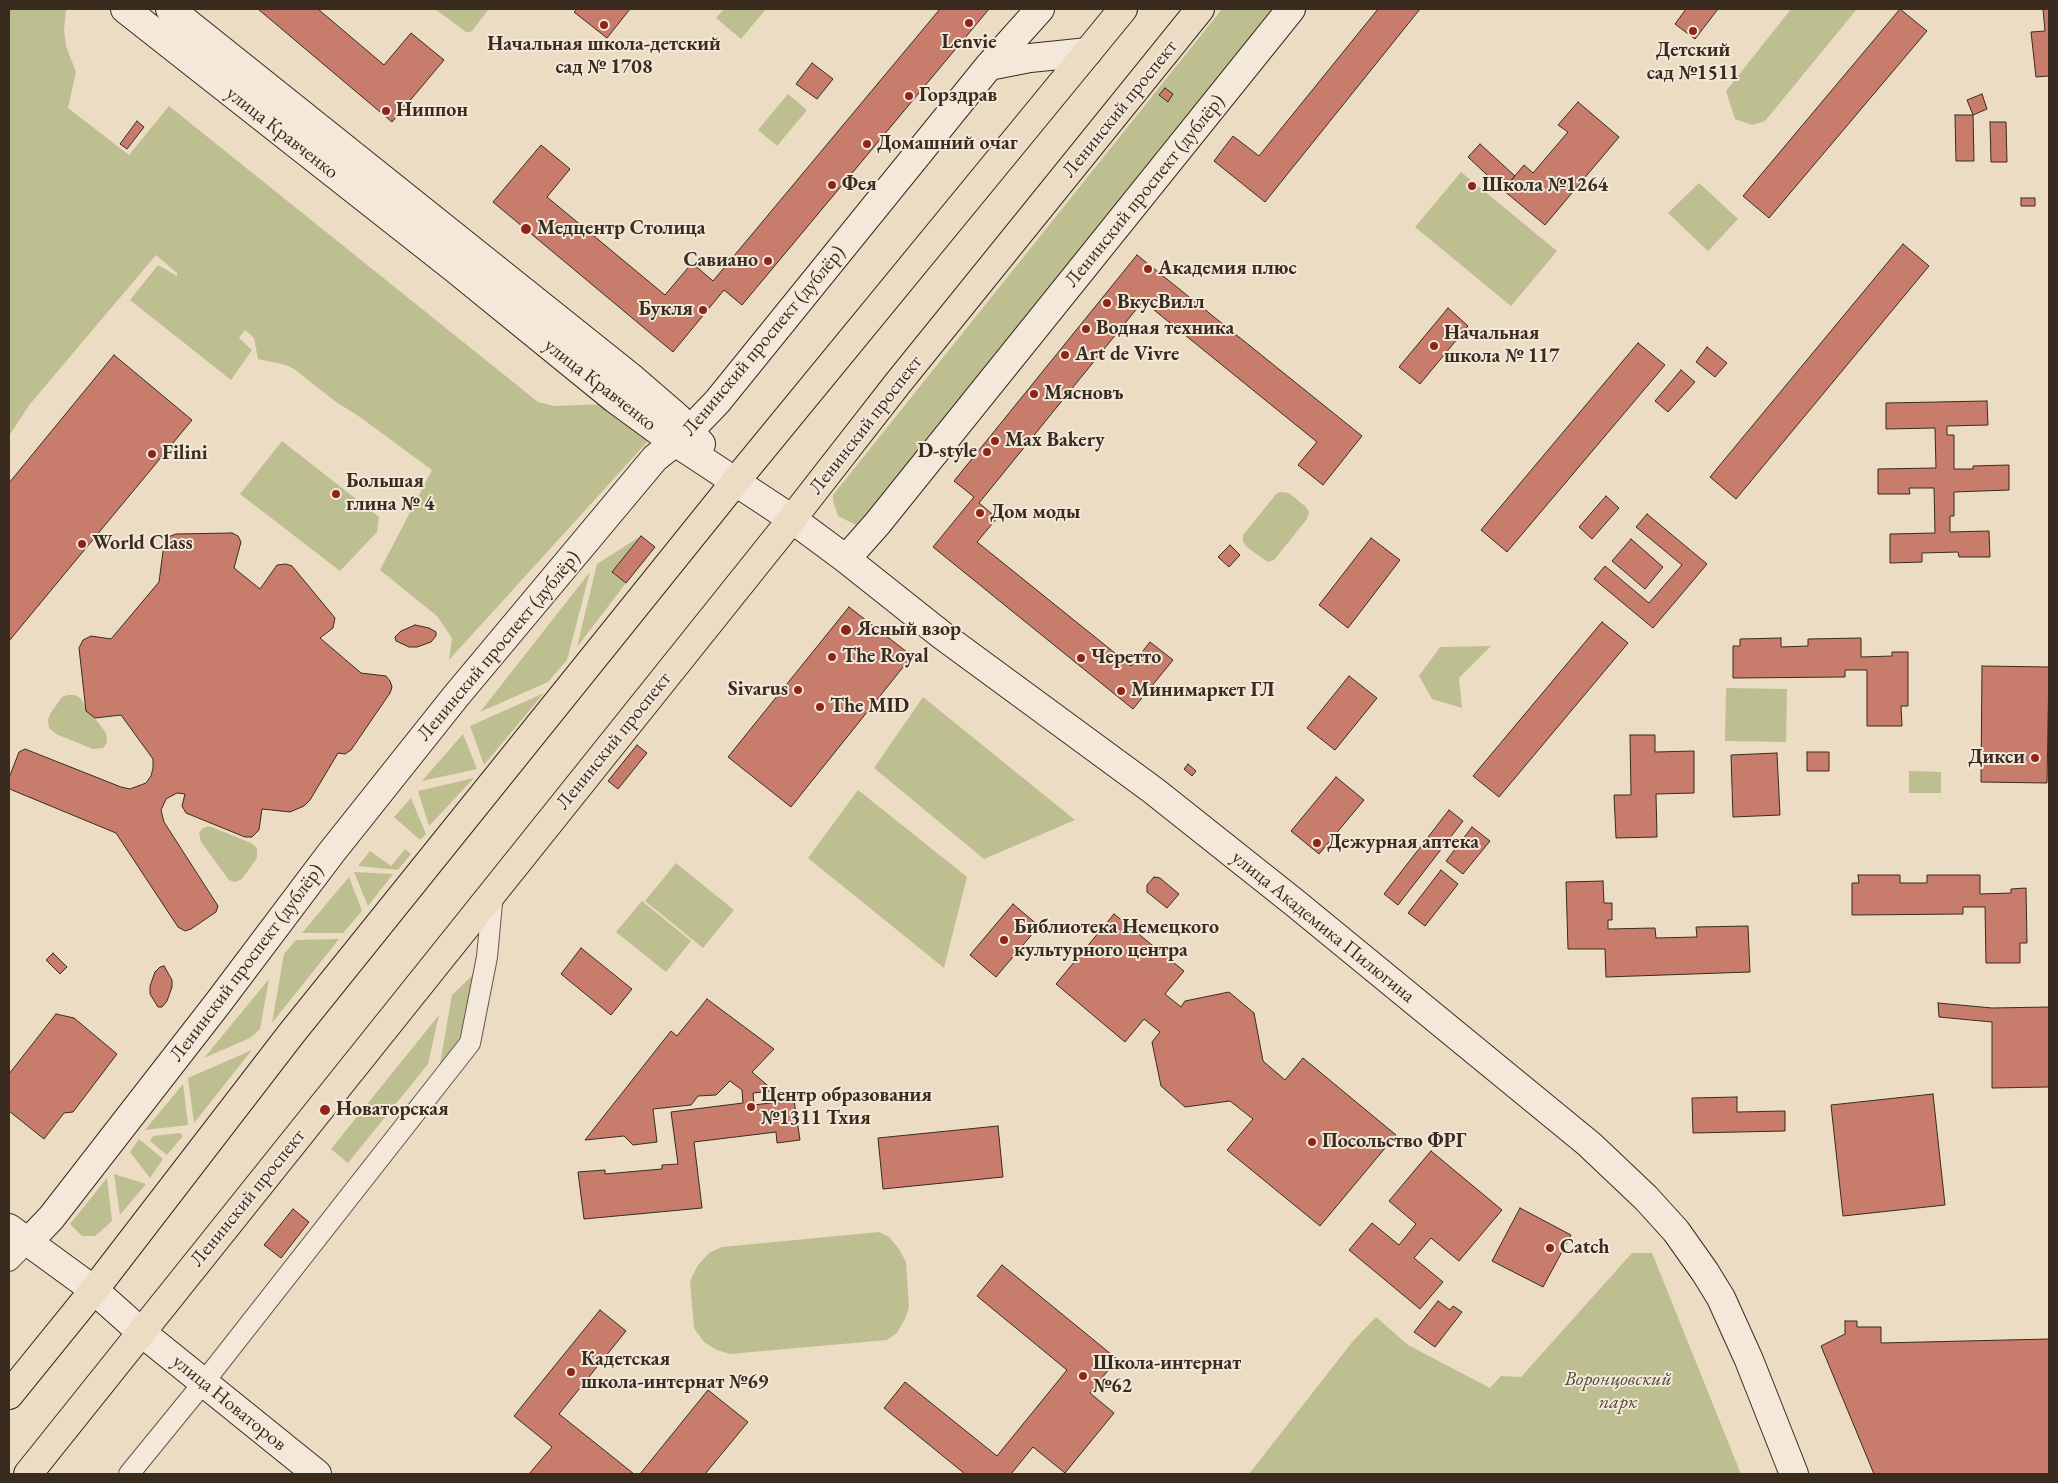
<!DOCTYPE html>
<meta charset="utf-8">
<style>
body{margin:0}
#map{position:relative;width:2058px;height:1483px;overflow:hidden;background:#ecdcc4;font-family:"EB Garamond",serif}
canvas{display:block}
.frame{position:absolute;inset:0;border:10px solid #392c1e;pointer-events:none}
</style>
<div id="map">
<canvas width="2058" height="1483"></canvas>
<div class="frame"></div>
</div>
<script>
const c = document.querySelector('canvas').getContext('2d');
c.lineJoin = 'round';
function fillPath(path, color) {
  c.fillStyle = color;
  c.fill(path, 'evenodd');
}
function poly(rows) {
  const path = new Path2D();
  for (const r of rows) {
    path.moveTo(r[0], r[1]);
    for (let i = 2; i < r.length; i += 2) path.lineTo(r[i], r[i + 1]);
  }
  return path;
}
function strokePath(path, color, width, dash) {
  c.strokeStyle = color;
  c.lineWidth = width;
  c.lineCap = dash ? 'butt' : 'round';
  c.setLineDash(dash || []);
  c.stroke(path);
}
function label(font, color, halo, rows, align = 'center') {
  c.font = font + ' "EB Garamond",serif';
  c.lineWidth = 4;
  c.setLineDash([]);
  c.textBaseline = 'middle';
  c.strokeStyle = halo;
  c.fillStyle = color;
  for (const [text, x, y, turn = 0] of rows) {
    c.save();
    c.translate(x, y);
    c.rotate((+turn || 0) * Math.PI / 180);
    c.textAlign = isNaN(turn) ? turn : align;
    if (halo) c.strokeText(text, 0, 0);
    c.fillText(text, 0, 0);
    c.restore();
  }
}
fillPath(poly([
 [9,9,66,9,64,30,66,46,76,72,68,108,129,155,169,106,538,402,554,406,607,404,649,440,449,660,452,638,437,616,380,570,432,470,357,415,336,402,294,369,286,365,258,359,254,338,245,330,239,338,252,350,231,380,130,300,158,265,177,276,177,273,156,255,30,404,9,436],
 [435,9,489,9,471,32,466,32],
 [724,9,766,9,741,39,716,18],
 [1222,9,1280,9,867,521,856,525,838,516,833,501,833,495],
 [1791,9,1857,9,1765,121,1752,125,1735,119,1726,91],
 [788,94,807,110,777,146,758,130],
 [1461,172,1557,251,1511,306,1415,227],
 [1699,183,1738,219,1708,251,1668,213],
 [282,441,379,517,377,532,340,571,240,494],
 [1282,492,1289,493,1306,507,1309,512,1307,519,1274,560,1268,562,1248,548,1243,542,1243,535,1277,493],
 [641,536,612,572,626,583,577,647,597,564],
 [590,572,567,660,548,682,480,712],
 [1491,646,1459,678,1462,708,1432,699,1419,676,1440,647],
 [1726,688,1787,689,1786,742,1725,741],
 [544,693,484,765,470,726],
 [68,695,74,695,79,697,106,733,107,743,103,748,93,749,56,734,49,728,48,720,50,714,62,697],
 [923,697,1075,820,984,859,874,768],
 [463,734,477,769,422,781],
 [1909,771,1941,772,1941,793,1909,793],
 [474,778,429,826,418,791],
 [858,790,967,877,944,968,808,858],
 [411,798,426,834,420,840,394,817],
 [209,826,251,843,257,848,257,858,242,879,235,882,229,880,201,842,199,833,203,828],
 [405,849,411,854,398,870,358,866,370,851,391,866],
 [676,863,734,910,703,948,645,901],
 [354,872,393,874,368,906],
 [349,877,362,911,343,933,302,933],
 [642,901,691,941,666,972,616,932],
 [339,939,272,1023,284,954,296,940],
 [476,972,459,1040,440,1064,452,995],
 [269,979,260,1029,256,1033,250,1038,204,1058],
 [439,1015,428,1064,348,1163,331,1149],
 [252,1050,194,1123,188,1078],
 [183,1084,188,1125,145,1130],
 [180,1133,183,1136,167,1155,150,1141,153,1136],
 [139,1139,163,1159,150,1178,130,1152],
 [114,1174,146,1184,120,1215],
 [107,1178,112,1221,95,1236,82,1236,70,1224],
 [879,1232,889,1237,899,1249,906,1262,909,1307,905,1319,897,1333,887,1340,730,1354,717,1350,704,1342,694,1328,690,1281,698,1265,709,1253,722,1247],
 [1632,1253,1652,1253,1741,1474,1249,1474,1353,1341,1376,1317,1408,1345,1490,1388,1501,1376,1521,1377]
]), '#bdbf90');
const building = poly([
 [258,9,318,9,384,65,411,33,444,60,392,122,258,9],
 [577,9,630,9,607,38,574,12,577,9],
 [940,9,989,9,742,305,724,290,673,352,493,202,541,145,570,169,547,197,665,295,692,263,713,281,940,9],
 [1378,9,1420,9,1265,202,1214,161,1233,136,1259,156,1378,9],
 [1686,9,1718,9,1695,39,1675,24,1686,9],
 [1900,9,1927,31,1769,218,1743,196,1900,9],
 [2043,9,2049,9,2049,76,2036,77,2031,32,2045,31,2043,9],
 [812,63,833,79,817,99,796,84,812,63],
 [1165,88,1173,94,1168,102,1159,95,1165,88],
 [1982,94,1987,109,1973,115,1967,100,1982,94],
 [1578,102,1619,137,1545,225,1503,190,1524,165,1533,173,1568,132,1558,125,1578,102],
 [1955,115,1973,115,1974,161,1956,161,1955,115],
 [137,121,144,127,127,149,120,144,137,121],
 [1990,122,2006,122,2007,162,1991,162,1990,122],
 [1480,144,1515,176,1503,190,1468,157,1480,144],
 [2021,198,2035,198,2035,206,2021,206,2021,198],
 [1903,244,1929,266,1736,499,1710,477,1903,244],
 [1137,255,1362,436,1323,485,1298,465,1317,442,1143,301,979,503,997,518,977,542,1131,666,1150,642,1173,660,1133,709,933,547,974,497,954,481,1137,255],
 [1448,308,1468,326,1420,384,1399,367,1448,308],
 [1638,343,1665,365,1507,552,1481,530,1638,343],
 [1707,347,1727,363,1715,377,1696,362,1707,347],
 [114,355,192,420,9,641,9,483,114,355],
 [1681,370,1695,382,1668,412,1655,401,1681,370],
 [1987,401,1988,425,1947,426,1947,435,1954,435,1954,469,1973,469,1973,466,2009,465,2009,490,1954,492,1954,516,1950,516,1950,532,1989,531,1990,557,1959,557,1958,552,1922,553,1922,562,1890,563,1890,534,1935,533,1934,488,1909,488,1910,494,1878,494,1878,469,1936,468,1935,428,1886,429,1886,403,1987,401],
 [1606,496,1619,508,1592,539,1579,527,1606,496],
 [1647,514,1707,564,1653,628,1594,579,1605,566,1649,603,1682,565,1636,527,1647,514],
 [232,533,238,536,241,542,234,568,260,589,277,565,286,564,292,566,335,618,333,628,320,638,361,673,386,676,390,681,392,687,390,693,351,750,345,754,338,753,310,800,304,806,290,812,262,809,259,830,252,837,245,837,186,813,182,806,185,794,177,793,166,799,161,810,164,822,218,906,216,912,191,929,185,931,178,927,116,833,12,790,9,788,9,778,19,752,25,749,121,787,130,789,146,783,151,776,153,768,153,759,121,715,95,718,86,711,79,648,83,640,91,636,111,639,159,582,164,544,168,537,176,534,232,533],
 [641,536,655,547,626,583,612,572,641,536],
 [1371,538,1400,560,1348,628,1319,605,1371,538],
 [1631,539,1663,567,1645,589,1612,561,1631,539],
 [1230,545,1240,555,1229,567,1218,557,1230,545],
 [849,607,912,656,791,807,728,757,849,607],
 [1602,622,1628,643,1499,797,1473,776,1602,622],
 [415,625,429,628,436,632,436,636,431,642,417,647,409,647,396,641,395,637,401,631,415,625],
 [1781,638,1781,647,1808,646,1808,639,1861,638,1861,657,1892,656,1892,652,1908,652,1908,706,1901,706,1902,726,1867,726,1867,670,1845,670,1845,677,1733,678,1733,646,1740,646,1740,639,1781,638],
 [1982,666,2049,667,2047,783,1981,782,1982,666],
 [1349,676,1377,698,1335,750,1307,728,1349,676],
 [1630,735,1655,735,1655,752,1694,751,1694,793,1656,794,1657,837,1616,838,1614,795,1631,795,1630,735],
 [637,745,647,753,618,789,608,781,637,745],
 [1807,752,1829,752,1829,771,1807,771,1807,752],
 [1777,753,1780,815,1733,817,1731,755,1777,753],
 [1188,764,1196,771,1192,776,1184,769,1188,764],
 [1336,777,1364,800,1319,854,1291,831,1336,777],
 [1449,810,1463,821,1398,905,1384,894,1449,810],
 [1472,827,1490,841,1463,874,1446,861,1472,827],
 [1441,870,1458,884,1425,926,1408,913,1441,870],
 [1858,875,1900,875,1900,883,1927,883,1927,875,1980,875,1980,894,2011,893,2011,889,2026,888,2027,943,2020,943,2020,963,1986,963,1985,907,1963,907,1963,914,1852,915,1852,883,1859,883,1858,875],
 [1154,877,1160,878,1179,894,1167,908,1147,892,1147,885,1154,877],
 [1603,881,1604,903,1612,903,1612,920,1608,920,1608,929,1655,928,1656,938,1697,937,1696,927,1748,926,1750,972,1606,977,1605,949,1568,949,1566,882,1603,881],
 [1013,904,1039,926,996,977,970,955,1013,904],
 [1114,914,1184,971,1165,994,1181,1007,1185,1001,1229,992,1254,1013,1263,1061,1285,1080,1303,1058,1396,1135,1320,1226,1227,1150,1253,1119,1230,1101,1185,1107,1161,1086,1152,1042,1160,1032,1144,1019,1125,1042,1056,984,1114,914],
 [581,948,632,989,611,1015,561,974,581,948],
 [53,953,67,967,60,974,46,960,53,953],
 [164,966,172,980,172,987,167,1001,162,1007,158,1007,150,994,150,986,155,972,160,967,164,966],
 [707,999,774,1049,752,1072,774,1091,753,1093,754,1105,794,1100,800,1140,777,1143,776,1132,694,1142,702,1208,584,1219,578,1172,605,1170,605,1174,662,1169,662,1165,678,1164,671,1112,743,1103,742,1090,730,1081,716,1095,698,1096,691,1105,653,1109,657,1142,633,1145,624,1136,585,1140,671,1031,677,1036,707,999],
 [1938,1003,1992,1008,2049,1007,2049,1087,1992,1088,1992,1022,1939,1017,1938,1003],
 [56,1014,74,1018,117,1054,73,1112,64,1113,44,1139,9,1111,9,1074,56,1014],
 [1933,1094,1945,1205,1843,1216,1831,1105,1933,1094],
 [1737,1097,1737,1112,1785,1111,1785,1131,1693,1133,1692,1098,1737,1097],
 [998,1126,1003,1177,883,1189,878,1138,998,1126],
 [1431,1151,1502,1210,1459,1261,1431,1238,1414,1258,1443,1282,1420,1309,1349,1250,1372,1223,1399,1245,1416,1224,1389,1201,1431,1151],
 [1520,1208,1571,1235,1543,1287,1492,1261,1520,1208],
 [293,1209,309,1222,281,1258,264,1245,293,1209],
 [1002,1265,1117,1359,1090,1393,1114,1413,1065,1473,1033,1447,1011,1474,965,1474,884,1408,905,1382,997,1456,1067,1370,977,1296,1002,1265],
 [1438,1301,1450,1310,1453,1306,1462,1312,1435,1347,1414,1332,1438,1301],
 [600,1310,626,1331,559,1414,634,1474,529,1474,552,1447,514,1416,600,1310],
 [1845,1321,1857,1321,1857,1327,1881,1327,1881,1343,2049,1339,2049,1474,1874,1474,1821,1346,1845,1334,1845,1321],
 [708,1390,748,1422,705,1474,640,1474,708,1390]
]);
fillPath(building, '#c77c6c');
strokePath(building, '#392c1e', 1);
const street = poly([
 [9,1261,27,1243],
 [129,1474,204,1382,470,1043,487,957,493,892]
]);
const secondary = poly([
 [125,9,454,268,615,399,660,432,792,519,846,559,943,636,1154,791,1295,903,1589,1144,1646,1198,1676,1231,1705,1272,1721,1298,1749,1360,1794,1474],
 [170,9,633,379,677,417,701,444],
 [989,66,1030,58,1088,52],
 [846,559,877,524,1291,9],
 [9,1228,94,1290,141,1332,317,1474],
 [27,1243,51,1218,218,1003,331,853,456,696,655,458,689,431,717,402,989,66,1040,9]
]);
const primary = poly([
 [9,1395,94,1290,291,1034,735,482,1123,9],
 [28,1474,792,519,898,383,1200,9]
]);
strokePath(street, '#665848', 22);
strokePath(secondary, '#392c1e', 30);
strokePath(primary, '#392c1e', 30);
strokePath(street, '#f3e8d9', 20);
strokePath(secondary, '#f3e8d9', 28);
strokePath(primary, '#ecdcc4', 28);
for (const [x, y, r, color] of [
 [969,23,5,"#8f2418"],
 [604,25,5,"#8f2418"],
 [1693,31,5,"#8f2418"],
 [909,96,5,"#8f2418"],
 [386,111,5,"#8f2418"],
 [867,144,5,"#8f2418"],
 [832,185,5,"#8f2418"],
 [1472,186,5,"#8f2418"],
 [526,229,6,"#8f2418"],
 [768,261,5,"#8f2418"],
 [1148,269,5,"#8f2418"],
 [1107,303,5,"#8f2418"],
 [703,310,5,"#8f2418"],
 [1086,329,5,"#8f2418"],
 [1434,346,5,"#8f2418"],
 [1065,355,5,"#8f2418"],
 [1034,394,5,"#8f2418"],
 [995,441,5,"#8f2418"],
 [987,452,5,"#8f2418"],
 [152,454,5,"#8f2418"],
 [336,494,5,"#8f2418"],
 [980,513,5,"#8f2418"],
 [82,544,5,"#8f2418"],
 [846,630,6,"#8f2418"],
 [832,657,5,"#8f2418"],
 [1081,658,5,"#8f2418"],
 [798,690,5,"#8f2418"],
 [1121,691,5,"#8f2418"],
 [820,707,5,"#8f2418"],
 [2035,758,5,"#8f2418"],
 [1317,843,5,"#8f2418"],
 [1004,940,5,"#8f2418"],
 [751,1107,5,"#8f2418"],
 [325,1110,6,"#8f2418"],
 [1312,1142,5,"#8f2418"],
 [1550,1248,5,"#8f2418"],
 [571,1372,5,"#8f2418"],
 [1083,1376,5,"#8f2418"]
]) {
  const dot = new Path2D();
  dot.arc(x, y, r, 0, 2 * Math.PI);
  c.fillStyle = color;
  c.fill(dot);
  strokePath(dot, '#f3e8d9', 2);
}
label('bold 20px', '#392c1e', '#f3e8d9', [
 ["Lenvie",969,43,"center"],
 ["Начальная школа-детский",604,45,"center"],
 ["сад № 1708",604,68,"center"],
 ["Детский",1693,51,"center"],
 ["сад №1511",1693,74,"center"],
 ["Горздрав",919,96],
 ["Ниппон",396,111],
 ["Домашний очаг",877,144],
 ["Фея",842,185],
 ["Школа №1264",1482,186],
 ["Медцентр Столица",537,229],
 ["Савиано",758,261,"right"],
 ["Академия плюс",1158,269],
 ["ВкусВилл",1117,303],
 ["Букля",693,310,"right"],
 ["Водная техника",1096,329],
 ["Начальная",1444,334],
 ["школа № 117",1444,357],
 ["Art de Vivre",1075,355],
 ["Мясновъ",1044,394],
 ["Max Bakery",1005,441],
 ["D-style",977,452,"right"],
 ["Filini",162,454],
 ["Большая",346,482],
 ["глина № 4",346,505],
 ["Дом моды",990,513],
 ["World Class",92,544],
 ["Ясный взор",857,630],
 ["The Royal",842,657],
 ["Черетто",1091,658],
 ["Sivarus",788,690,"right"],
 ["Минимаркет ГЛ",1131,691],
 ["The MID",830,707],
 ["Дикси",2025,758,"right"],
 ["Дежурная аптека",1327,843],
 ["Библиотека Немецкого",1014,928],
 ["культурного центра",1014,951],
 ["Центр образования",761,1096],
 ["№1311 Тхия",761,1119],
 ["Новаторская",336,1110],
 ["Посольство ФРГ",1322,1142],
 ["Catch",1560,1248],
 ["Кадетская",581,1360],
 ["школа-интернат №69",581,1383],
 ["Школа-интернат",1093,1364],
 ["№62",1093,1387]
], 'left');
label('20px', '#392c1e', '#f3e8d9', [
 ["Ленинский проспект",1120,109,-51],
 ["улица Кравченко",282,133,38],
 ["Ленинский проспект (дублёр)",1145,191,-51],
 ["Ленинский проспект (дублёр)",764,341,-50],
 ["улица Кравченко",600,385,38],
 ["Ленинский проспект",866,425,-52],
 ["Ленинский проспект (дублёр)",499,646,-50],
 ["Ленинский проспект",614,741,-51],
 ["улица Академика Пилюгина",1323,927,39],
 ["Ленинский проспект (дублёр)",247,963,-53],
 ["Ленинский проспект",248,1198,-51],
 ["улица Новаторов",229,1403,39]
]);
label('italic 20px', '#534935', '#f3e8d9', [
 ["Воронцовский",1618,1380],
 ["парк",1618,1403]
]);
</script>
